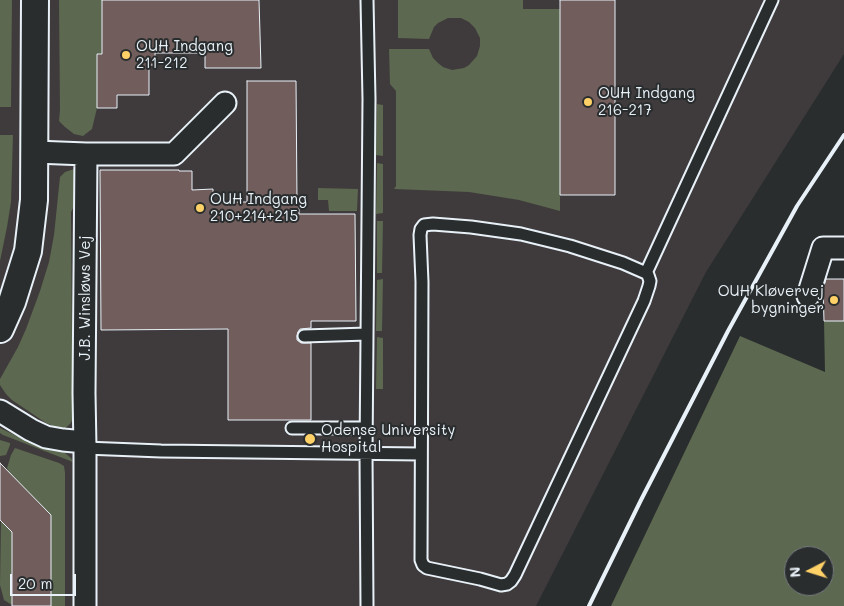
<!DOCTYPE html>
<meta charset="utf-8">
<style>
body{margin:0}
#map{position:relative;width:844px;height:606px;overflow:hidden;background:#2a2d2e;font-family:Mali,sans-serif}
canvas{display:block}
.north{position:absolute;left:784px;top:546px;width:50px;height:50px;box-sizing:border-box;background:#2a2d2e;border:1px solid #767b7f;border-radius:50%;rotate:265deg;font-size:14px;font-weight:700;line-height:20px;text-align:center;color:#e8f1f8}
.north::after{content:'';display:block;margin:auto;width:18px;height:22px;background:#ffd166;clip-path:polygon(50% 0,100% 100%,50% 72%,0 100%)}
.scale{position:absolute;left:10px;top:574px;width:66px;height:22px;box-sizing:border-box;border:2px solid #e8f1f8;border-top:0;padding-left:6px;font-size:15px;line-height:18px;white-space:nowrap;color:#e8f1f8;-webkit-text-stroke:4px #2a2d2e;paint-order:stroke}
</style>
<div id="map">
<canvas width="844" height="606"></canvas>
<div class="north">N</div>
<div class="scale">20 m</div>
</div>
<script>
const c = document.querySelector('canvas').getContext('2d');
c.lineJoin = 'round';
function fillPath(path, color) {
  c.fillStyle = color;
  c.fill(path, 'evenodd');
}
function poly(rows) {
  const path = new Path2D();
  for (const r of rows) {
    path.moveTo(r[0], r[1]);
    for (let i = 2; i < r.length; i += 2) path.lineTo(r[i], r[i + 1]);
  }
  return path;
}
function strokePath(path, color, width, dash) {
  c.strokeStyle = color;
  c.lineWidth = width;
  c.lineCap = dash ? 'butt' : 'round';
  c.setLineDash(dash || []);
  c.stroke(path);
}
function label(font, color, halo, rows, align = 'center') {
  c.font = font + ' Mali,sans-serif';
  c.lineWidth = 4;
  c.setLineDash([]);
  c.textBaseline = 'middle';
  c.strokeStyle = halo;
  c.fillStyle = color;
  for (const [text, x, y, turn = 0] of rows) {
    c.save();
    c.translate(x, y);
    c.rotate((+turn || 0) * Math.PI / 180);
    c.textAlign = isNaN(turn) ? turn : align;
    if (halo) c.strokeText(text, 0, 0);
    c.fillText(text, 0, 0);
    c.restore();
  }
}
fillPath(poly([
 [0,0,844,0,844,54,706,272,536,606,0,606]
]), '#3f3b3c');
fillPath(poly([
 [0,0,12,0,11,107,0,107],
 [59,0,102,0,102,54,97,54,97,108,92,129,83,136,74,134,65,127,59,121,60,110],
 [398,0,523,0,523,9,560,9,560,211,519,200,469,192,394,189,396,186,396,91,390,84,389,49,429,49,433,58,438,63,443,67,452,70,464,68,469,65,477,56,480,46,480,38,475,28,469,22,461,18,448,18,438,23,434,27,429,39,398,38],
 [377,104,383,105,383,156,376,155],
 [0,135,13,135,11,202,7,227,0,261],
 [377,163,383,164,383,213,376,214],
 [74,169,79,171,76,202,71,212,71,220,72,350,75,375,76,414,70,424,64,429,58,428,46,423,12,400,6,394,0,385,0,379,18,347,26,329,40,291,49,262,54,235,60,177,65,172],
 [318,188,358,189,357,211,329,211,328,200,318,200],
 [377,221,383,221,382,273,377,273],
 [383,279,382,331,376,331,377,280],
 [824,321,844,321,844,606,611,606,740,336,825,372],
 [794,556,824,556,824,586,794,586],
 [377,337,383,338,383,389,376,389],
 [0,428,21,438,65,453,71,458,73,462,3,435,0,433],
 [0,440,10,443,10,445,6,455,0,456],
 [15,448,59,463,64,466,65,473,65,606,51,606,51,515,9,473,7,468,11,455],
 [1,521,12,532,12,605,4,600,0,585]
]), '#5c684f');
const building = poly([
 [102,0,259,0,261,68,205,68,205,53,155,53,155,65,149,65,149,95,117,95,117,108,97,108,97,54,102,54,102,0],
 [560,0,615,0,615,195,560,195,560,0],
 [247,81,296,81,297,202,299,202,299,214,355,214,356,321,311,321,311,328,300,329,298,332,297,336,297,340,301,343,311,343,311,420,228,420,228,329,101,330,100,170,179,170,179,171,192,171,192,190,213,189,213,202,247,202,247,81],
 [826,279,844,279,844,321,824,321,823,289,826,279],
 [0,463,51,515,51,606,12,606,12,532,0,520,0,463]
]);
fillPath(building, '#705d5c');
strokePath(building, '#e8f1f8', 1);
const service = poly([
 [433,224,471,227,521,234,570,246,623,263,646,273,648,275,650,281,649,286,644,301,515,575,511,581,507,584,501,585,480,579,427,568,423,565,421,560,422,282,420,235,421,229,424,225,433,224],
 [646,273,772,0],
 [304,336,367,334],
 [292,428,366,428],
 [85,448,161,451,421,454],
 [367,606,366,454,369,99,367,0]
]);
const minor = poly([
 [35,152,86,154,84,393,85,448,85,606],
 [86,154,174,154,225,103],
 [808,296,823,248,844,248],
 [0,411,31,430,46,437,63,440,85,442]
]);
const tertiary = poly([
 [0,329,12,302,28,251,34,200,35,0]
]);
strokePath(service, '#e8f1f8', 15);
strokePath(minor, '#e8f1f8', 25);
strokePath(tertiary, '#e8f1f8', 30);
strokePath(service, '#2a2d2e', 11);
strokePath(minor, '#2a2d2e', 21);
strokePath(tertiary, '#2a2d2e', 26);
strokePath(poly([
 [589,606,641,500,728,331,797,206,844,135]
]), '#e8f1f8', 4);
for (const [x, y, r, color] of [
 [126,55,5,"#ffd166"],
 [588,102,5,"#ffd166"],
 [200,208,5,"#ffd166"],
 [834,300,5,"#ffd166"],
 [310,439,6,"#ffd166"]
]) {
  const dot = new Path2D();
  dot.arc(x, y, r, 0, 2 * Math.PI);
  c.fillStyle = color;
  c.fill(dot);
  strokePath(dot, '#2a2d2e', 2);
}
label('15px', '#e8f1f8', '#2a2d2e', [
 ["OUH Indgang",136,46],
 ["211-212",136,63],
 ["OUH Indgang",598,93],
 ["216-217",598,110],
 ["OUH Indgang",210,199],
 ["210+214+215",210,216],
 ["OUH Kløvervej",824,291,"right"],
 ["bygninger",824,308,"right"],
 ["Odense University",321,430],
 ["Hospital",321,447]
], 'left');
label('15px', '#e8f1f8', '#2a2d2e', [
 ["J.B. Winsløws Vej",85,298,-90]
]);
</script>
